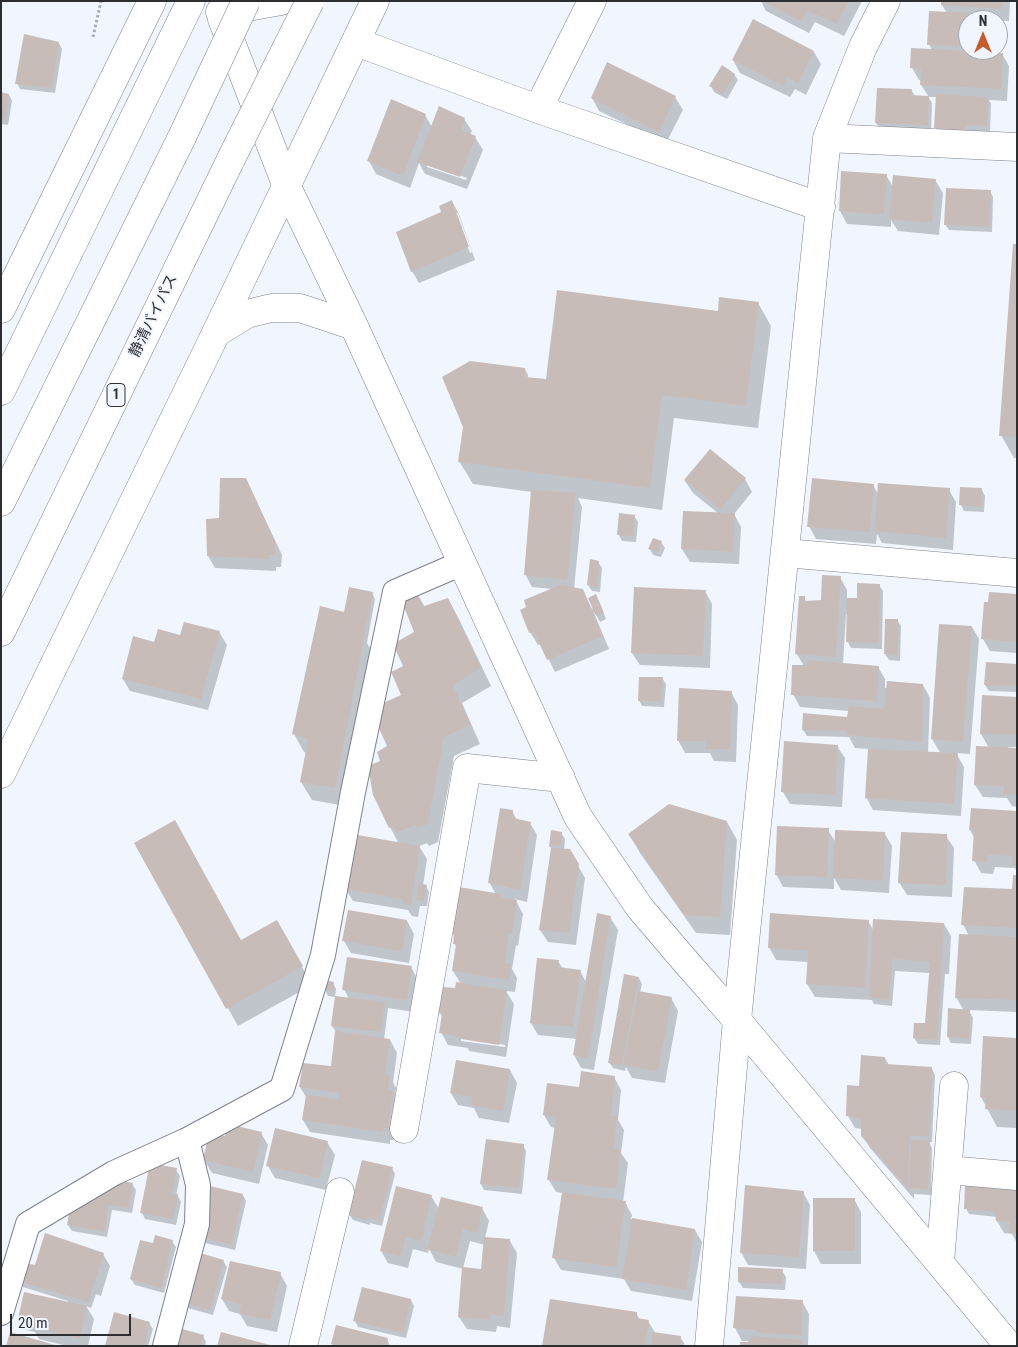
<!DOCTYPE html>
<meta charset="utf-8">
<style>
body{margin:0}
#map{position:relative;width:1018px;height:1347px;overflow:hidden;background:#f1f5fe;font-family:"Roboto Condensed",sans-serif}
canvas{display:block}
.frame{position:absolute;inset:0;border:2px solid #2c2e32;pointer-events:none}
.north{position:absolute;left:958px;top:10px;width:50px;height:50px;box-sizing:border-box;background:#f1f5fe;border:1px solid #a2a5ac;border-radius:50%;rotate:0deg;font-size:14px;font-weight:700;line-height:20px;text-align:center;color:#2c2e32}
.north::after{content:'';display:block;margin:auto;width:18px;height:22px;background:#c35c2f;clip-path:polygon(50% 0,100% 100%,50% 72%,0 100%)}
.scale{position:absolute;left:10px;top:1314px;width:121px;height:22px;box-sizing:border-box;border:2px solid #2c2e32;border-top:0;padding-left:6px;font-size:15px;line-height:18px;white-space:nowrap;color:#2c2e32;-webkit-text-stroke:4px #f1f5fe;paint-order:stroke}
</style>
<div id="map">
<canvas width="1018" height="1347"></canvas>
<div class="frame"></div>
<div class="north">N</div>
<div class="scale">20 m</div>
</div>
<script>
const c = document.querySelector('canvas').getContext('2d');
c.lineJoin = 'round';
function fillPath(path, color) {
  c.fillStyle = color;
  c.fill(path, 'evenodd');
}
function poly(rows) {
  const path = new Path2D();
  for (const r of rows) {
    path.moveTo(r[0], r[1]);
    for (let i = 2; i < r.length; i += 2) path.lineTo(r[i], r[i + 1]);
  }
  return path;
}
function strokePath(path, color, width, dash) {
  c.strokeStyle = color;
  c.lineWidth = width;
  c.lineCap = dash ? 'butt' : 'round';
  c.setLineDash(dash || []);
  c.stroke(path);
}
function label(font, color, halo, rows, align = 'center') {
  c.font = font + ' "Roboto Condensed","Noto Sans JP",sans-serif';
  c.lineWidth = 4;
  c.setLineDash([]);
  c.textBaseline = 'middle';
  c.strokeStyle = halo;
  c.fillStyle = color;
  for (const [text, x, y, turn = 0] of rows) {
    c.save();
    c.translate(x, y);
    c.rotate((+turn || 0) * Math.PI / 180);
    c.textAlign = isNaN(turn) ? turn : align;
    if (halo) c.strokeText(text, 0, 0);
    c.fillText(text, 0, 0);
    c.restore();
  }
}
fillPath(poly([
 [761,1,862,1,844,36,815,22,809,33,766,11],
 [943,1,1010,1,1009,21,968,20,968,50,997,50,997,54,1002,54,1009,66,1007,101,989,100,991,104,990,132,968,131,968,135,939,134,936,128,937,97,928,97,932,103,931,131,880,129,876,123,911,90,915,96,929,97,921,85,922,80,919,80,912,68,932,50,929,44,947,13,942,5],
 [59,43,62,49,55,93,20,89,17,83],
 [814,52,821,64,806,95,795,89,790,97,740,73,733,60],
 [734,74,738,80,727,99,714,92,711,86],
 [1,93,9,95,12,101,8,125,1,124],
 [675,97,683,110,666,143,599,111,592,98],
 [425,115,432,127,464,119,472,131,470,135,475,137,483,150,467,189,425,174,419,163,410,188,376,174,369,161],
 [427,164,467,178,466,180,427,167],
 [886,175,893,187,935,180,943,193,939,235,898,231,891,220,891,227,847,224,840,211],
 [990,191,993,197,992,232,949,230,945,224],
 [452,202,459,214,475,260,419,283,412,271,443,213],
 [456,213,458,213,472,252,470,253],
 [1017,246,1017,458,1014,458,1001,435],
 [758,303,771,326,758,428,674,418,662,510,578,498,582,507,574,589,582,591,592,609,599,602,606,619,600,622,595,613,594,613,609,649,555,672,541,644,538,645,530,632,552,589,532,587,525,574,532,492,473,484,459,461,525,369,528,375,528,378,547,381,719,312],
 [710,451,745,479,752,492,734,514,741,527,739,564,690,562,682,549,719,514,693,493,685,481],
 [873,485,878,494,949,490,956,502,953,550,882,543,877,534,876,544,816,539,809,526],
 [982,490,985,496,984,512,964,511,961,505],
 [252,492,282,555,281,567,276,567,276,571,215,568,208,556,220,519],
 [634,516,638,522,636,542,622,541,619,535],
 [661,542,665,548,661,557,653,555,650,549],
 [598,562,602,568,600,592,592,591,588,585],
 [840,577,847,590,847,599,858,599,879,585,883,591,882,649,851,648,848,642,848,614,846,614,843,664,878,667,885,679,885,688,923,685,930,698,928,753,941,754,932,739,972,627,979,639,970,754,956,753,964,767,961,816,873,810,866,797,870,749,855,748,849,737,807,736,803,730,848,722,849,711,800,707,793,694,804,666,796,653,804,597,806,602,822,601],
 [705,591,712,604,710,668,640,665,632,653],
 [372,593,375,599,367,643,374,655,345,806,312,800,301,782,307,753,304,752,294,734,344,616],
 [1017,595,1017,653,990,651,983,639],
 [448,599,458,617,491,686,462,703,480,744,454,756,438,842,429,846,427,843,419,846,427,859,423,886,426,886,429,892,427,906,420,906,418,917,412,916,408,910,353,901,345,888,399,844,390,827,381,762,388,747,402,695,404,666,424,608],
 [886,620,897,620,901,626,900,661,889,660,885,654],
 [219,632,227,645,208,710,130,691,123,679,155,644,181,637],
 [1017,666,1017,692,989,691,985,685],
 [662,678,666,684,664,707,642,706,639,700],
 [731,692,738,705,736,762,714,761,710,753,685,753,678,740],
 [1017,698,1017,747,1008,747,1008,749,1017,749,1017,807,1012,806,1007,798,983,797,975,785,989,748,981,734],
 [837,746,845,758,842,807,790,804,783,792],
 [972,809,1017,812,1017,871,1015,868,995,867,993,874,981,873,974,860,975,839,970,830],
 [512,811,516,818,516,820,530,823,537,835,527,902,515,899,523,914,518,946,516,945,512,969,517,978,515,992,506,991,514,1004,506,1057,469,1051,468,1048,448,1045,441,1032,443,1018,440,1013,456,989,461,984,453,971,457,948,454,943,455,937,453,934,496,895,490,883],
 [461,1038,505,1045,505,1047,461,1041],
 [727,822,737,840,730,935,696,933,640,853,630,835],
 [828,830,836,843,885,834,892,846,889,893,841,890,834,878,834,889,783,887,776,874],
 [552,831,561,833,565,839,564,850,569,850,585,878,576,945,548,942,540,930,552,849,550,847],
 [946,836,954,848,952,897,907,895,899,882],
 [135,844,241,942,287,940,312,985,238,1026],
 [1017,877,1017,1012,969,1010,973,1018,971,1044,951,1043,948,1037,964,1011,956,997,969,936,963,924,1013,891],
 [610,917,618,930,594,1070,581,1068,574,1055,577,1039,538,1035,531,1023,558,961,563,969,580,971,586,982],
 [407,921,414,934,409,963,351,953,344,941],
 [868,921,874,931,944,924,951,936,949,974,945,974,940,1045,918,1044,914,1038,926,1024,930,973,895,971,892,1006,874,1004,872,1000,815,997,807,984,809,962,776,960,769,947],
 [411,967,418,980,414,1012,388,1008,384,1040,390,1040,397,1053,393,1082,396,1088,395,1097,399,1104,395,1140,390,1140,390,1144,310,1132,303,1120,306,1097,300,1087,332,1067,336,1032,332,1026,349,999,344,989],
 [639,978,642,984,640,993,671,998,678,1011,665,1083,632,1078,626,1067,625,1071,613,1068,609,1062],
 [333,983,336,989,335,997,328,996,325,990],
 [1017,1039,1017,1128,997,1127,981,1097],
 [885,1058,889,1065,932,1069,935,1075,932,1142,929,1142,932,1148,931,1195,914,1194,914,1199,870,1148,862,1135,862,1129,855,1128,848,1116,860,1087],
 [510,1070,517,1083,509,1123,479,1118,474,1108,458,1105,451,1093],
 [614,1077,621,1090,618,1120,624,1130,621,1153,628,1163,623,1202,625,1202,632,1215,631,1219,695,1230,702,1242,692,1301,631,1291,624,1279,561,1270,554,1258,563,1193,556,1192,549,1180,555,1128,551,1127,544,1115,580,1089],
 [261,1133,268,1145,259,1184,212,1173,204,1160,226,1138],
 [487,1140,523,1145,526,1151,522,1194,484,1190,481,1184],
 [327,1142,335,1155,326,1190,275,1178,268,1166],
 [392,1168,395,1174,382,1226,370,1223,370,1225,353,1220,349,1214],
 [176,1170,180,1176,176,1196,178,1196,181,1202,176,1225,145,1219,142,1213],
 [132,1184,136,1190,132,1213,112,1210,107,1237,72,1231,68,1225,103,1196,117,1187],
 [1017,1190,1017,1243,1012,1234,1004,1233,997,1221,997,1217,969,1214,966,1208],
 [803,1192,810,1205,806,1269,748,1265,741,1252],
 [243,1195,246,1201,235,1250,205,1243,202,1237],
 [431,1196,439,1209,482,1208,489,1221,485,1238,510,1241,517,1253,510,1328,497,1326,496,1332,467,1329,459,1317,463,1269,436,1262,429,1249,428,1253,413,1249,408,1268,388,1263,381,1251],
 [470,1241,485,1245,482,1270,463,1268],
 [814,1199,854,1199,861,1212,861,1264,821,1264,814,1251],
 [172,1241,176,1247,164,1293,135,1285,131,1279,154,1245],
 [103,1254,110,1266,101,1296,96,1294,91,1308,86,1306,94,1319,88,1346,67,1346,39,1339,35,1332,26,1330,19,1317,68,1303,68,1301,23,1287,19,1281],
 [223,1261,227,1267,213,1315,184,1307],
 [782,1271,786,1277,785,1290,743,1288,739,1282],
 [280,1273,287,1286,277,1332,247,1326,240,1314,229,1311,222,1299],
 [411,1300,414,1306,406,1338,358,1327,355,1321],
 [802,1301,809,1314,808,1346,741,1346,748,1343,748,1341,742,1341,735,1328],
 [636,1313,640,1320,648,1321,656,1334,680,1337,684,1343,684,1346,543,1346],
 [149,1323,153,1329,148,1346,106,1346],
 [203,1336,206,1342,205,1346,171,1346],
 [387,1339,390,1346,333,1346,332,1344]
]), '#0003');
fillPath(poly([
 [763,1,849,1,837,24,808,11,801,21],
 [941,1,1003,1,1002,9,941,5],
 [929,11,992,14,991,20,968,20,968,46,927,45],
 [753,19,814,51,798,83,787,77,783,86,732,60],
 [24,34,59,42,52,88,15,84],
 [911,48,1003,53,1001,89,920,85,921,69,910,68],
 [607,62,676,96,659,132,591,98],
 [722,65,735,74,723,94,709,86],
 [877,88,912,89,911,95,929,96,928,125,875,123],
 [1,92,9,94,5,120,1,119],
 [936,94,988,97,987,126,965,125,965,130,934,128],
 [391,99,426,114,403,176,367,161],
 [439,106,465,118,461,130,476,136,460,177,417,162],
 [841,171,887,174,884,215,839,211],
 [893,175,936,179,932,223,889,219],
 [946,188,991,190,989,227,944,225],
 [452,200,469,247,411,272,396,232,441,212,439,206],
 [1013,244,1017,244,1017,437,999,436],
 [557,290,718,311,719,297,759,302,746,406,662,395,650,488,458,462,463,427,442,377,470,361,525,368,525,377,546,379],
 [710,449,746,478,721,509,684,480],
 [220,478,246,478,275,541,275,555,269,555,269,559,207,556,206,519,219,518],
 [812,478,874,484,870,532,807,527],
 [878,483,950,488,946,538,874,531],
 [960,487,982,488,981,507,959,505],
 [531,490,576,493,567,580,524,575],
 [683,511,735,513,733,552,681,549],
 [619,513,635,515,633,536,617,535],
 [653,538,662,541,658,552,648,549],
 [590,559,599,561,597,587,587,585],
 [822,575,841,576,836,657,795,654,799,596,805,596,805,601,821,600],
 [857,583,880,584,879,643,846,642,847,598,857,598],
 [560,585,583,589,603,636,547,660,534,632,529,633,520,610,526,607,524,600],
 [349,587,373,592,335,788,300,782,308,739,292,734,320,606,344,612],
 [634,587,706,590,703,656,631,653],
 [989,592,1017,594,1017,642,981,639,984,602,988,602],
 [596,594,604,613,596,616,588,598],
 [418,595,424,606,448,598,481,668,453,685,471,725,444,737,428,824,417,828,416,825,397,832,394,826,389,828,373,795,368,766,380,761,377,752,387,746,376,722,379,705,401,695,391,672,403,666,393,644,414,632,402,602],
 [885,619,898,619,897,655,884,654],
 [184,622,220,631,201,699,122,679,133,636,154,642,158,629,180,635],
 [939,624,972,626,963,742,931,739],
 [807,660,879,666,877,701,791,695,792,665,807,665],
 [986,662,1017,664,1017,686,984,685],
 [639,677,663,677,661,701,638,701],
 [887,681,923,684,922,742,847,735,846,731,802,730,803,713,847,717,849,706,884,709],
 [679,688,732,691,730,749,705,749,705,741,677,741],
 [982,695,1017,697,1017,735,980,734],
 [784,741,838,745,835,795,781,792],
 [976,746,1017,748,1017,795,1003,794,1004,786,974,785],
 [868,749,958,753,954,804,865,798],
 [669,804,727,821,720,917,684,915,628,834],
 [500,808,513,810,513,818,531,822,520,890,488,883],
 [971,808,1017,811,1017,865,1012,865,1012,856,988,855,987,862,972,861,974,830,969,830],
 [175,820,241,940,277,920,303,966,226,1009,134,843],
 [777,826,829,828,827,877,775,875],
 [551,830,562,832,561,845,549,847],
 [835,830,885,832,883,881,833,878],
 [901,832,947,834,946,885,898,883],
 [352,834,420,846,411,905,403,904,403,899,344,889],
 [551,848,570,849,579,864,569,933,539,930],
 [1013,875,1017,875,1017,928,961,925,964,887,1012,889],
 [419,883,427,885,424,901,416,900],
 [459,887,501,894,501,897,517,900,512,934,509,933,505,963,511,964,509,980,452,971,456,944,453,944,454,934,452,934],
 [348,910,407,920,402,951,342,941],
 [597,913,611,916,588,1058,573,1055],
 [770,913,869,920,865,988,806,984,808,951,768,948],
 [873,919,944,923,937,1040,913,1038,914,1023,925,1023,930,962,892,959,889,1000,869,998],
 [959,934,1017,937,1017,1000,955,998],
 [347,957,412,966,407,1000,342,990],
 [537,958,559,960,558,967,581,970,573,1027,530,1023],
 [624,974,639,977,622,1065,608,1063],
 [324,980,334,982,333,991,324,990],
 [456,982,507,990,499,1045,461,1039,461,1037,439,1033,442,1014,438,1013,443,987,455,988],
 [638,991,672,997,658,1071,623,1065],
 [335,996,385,1002,381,1032,331,1026],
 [948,1008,970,1010,969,1039,947,1037],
 [335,1031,390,1039,385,1074,390,1075,388,1090,393,1091,388,1128,384,1128,383,1132,302,1120,306,1095,339,1099,339,1093,299,1087,303,1063,331,1066],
 [983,1036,1017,1038,1017,1111,985,1109,986,1098,980,1097],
 [861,1055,885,1057,885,1064,932,1067,929,1136,910,1136,908,1188,861,1136,861,1118,846,1116,847,1085,859,1086],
 [456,1060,510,1069,503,1111,471,1105,472,1097,450,1093],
 [581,1071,615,1076,611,1116,617,1116,614,1149,621,1150,616,1189,547,1180,556,1117,543,1115,547,1083,579,1087],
 [228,1124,262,1132,253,1172,203,1160,209,1133,225,1136],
 [275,1128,328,1141,319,1178,266,1166],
 [486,1139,524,1144,519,1188,480,1184],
 [911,1140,930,1141,928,1189,909,1188],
 [362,1160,393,1167,379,1221,367,1217,367,1220,348,1215],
 [150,1163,177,1168,172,1194,178,1194,173,1219,140,1213],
 [117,1180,133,1183,129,1208,109,1205,104,1232,67,1225,70,1207,78,1201,88,1203,90,1192,102,1194,104,1184,116,1186],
 [206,1185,243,1194,232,1245,200,1237],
 [745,1185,804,1191,799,1257,740,1253],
 [965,1185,1017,1188,1017,1233,1010,1233,1010,1222,996,1221,995,1212,964,1209],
 [396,1186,432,1195,421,1241,406,1237,401,1256,380,1251],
 [562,1192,626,1201,616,1267,552,1258],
 [441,1197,483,1207,477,1233,463,1229,456,1257,427,1249],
 [813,1198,855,1198,855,1251,813,1251],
 [632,1218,695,1229,686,1290,622,1279],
 [45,1233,104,1253,88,1302,18,1281,24,1263,35,1265],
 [155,1235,173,1240,161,1288,130,1279,140,1240,153,1243],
 [484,1237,510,1239,504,1316,490,1314,490,1320,458,1317,462,1267,481,1269],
 [193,1251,224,1260,210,1310,179,1302],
 [230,1261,281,1272,270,1320,239,1314,241,1304,221,1299],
 [738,1267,783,1269,782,1284,738,1282],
 [362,1287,411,1299,403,1333,353,1321],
 [24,1292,87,1306,80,1338,30,1327,31,1321,18,1318],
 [736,1296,803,1300,801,1336,756,1332,756,1330,733,1328],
 [550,1299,637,1312,637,1318,649,1320,645,1346,542,1346],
 [114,1312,150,1322,144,1346,105,1346],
 [336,1325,388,1338,386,1346,338,1346,331,1344],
 [175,1327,204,1335,201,1346,170,1346],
 [10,1332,55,1345,55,1346,6,1346],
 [221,1332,270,1345,270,1346,217,1346],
 [653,1332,681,1336,680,1346,651,1346],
 [751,1336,802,1340,802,1346,740,1346,740,1342,749,1342]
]), '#c8bcb8');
const service = poly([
 [1,1313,28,1224,114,1173,187,1140,282,1089,323,955,353,792,395,592,462,563],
 [165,1346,197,1224,198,1185,187,1140]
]);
const minor = poly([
 [356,42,538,109,821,207],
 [538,109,592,1],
 [827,138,1017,147],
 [785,553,1017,573],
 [404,1129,467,768,561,778],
 [948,1170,1017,1176],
 [940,1263,954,1086],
 [303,1346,340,1192],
 [709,1346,737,1020,827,138,863,47,886,1]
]);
const tertiary = poly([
 [222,19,287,187,354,326,578,817,640,908,686,962,737,1020,1009,1346],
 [216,333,247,314,271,308,300,308,354,326]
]);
const trunk = poly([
 [220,12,281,1],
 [1,309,152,1],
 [1,391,191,1],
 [1,502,182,137],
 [1,632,231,159],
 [1,774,216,333,375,1]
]);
strokePath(service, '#7d818b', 26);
strokePath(minor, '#7d818b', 29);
strokePath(tertiary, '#7d818b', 29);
strokePath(trunk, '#7d818b', 29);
strokePath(poly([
 [93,37,101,1]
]), '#a9acb3', 3, [2.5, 2.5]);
strokePath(service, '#fff', 24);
strokePath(minor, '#fff', 28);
strokePath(tertiary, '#fff', 28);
strokePath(trunk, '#fff', 28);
const trunkBridge = poly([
 [182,137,246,1],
 [231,159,310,1]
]);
strokePath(trunkBridge, '#7d818b', 29, []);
strokePath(trunkBridge, '#fff', 28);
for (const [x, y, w] of [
 [116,395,18]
]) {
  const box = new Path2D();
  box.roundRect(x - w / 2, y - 11.5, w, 23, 4);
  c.fillStyle = '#f1f5fe';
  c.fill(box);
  strokePath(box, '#2c2e32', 1);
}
label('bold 14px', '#2c2e32', null, [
 ["1",116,395]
]);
label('15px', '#2c2e32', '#f1f5fe', [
 ["静清バイパス",154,316,-64]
]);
</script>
